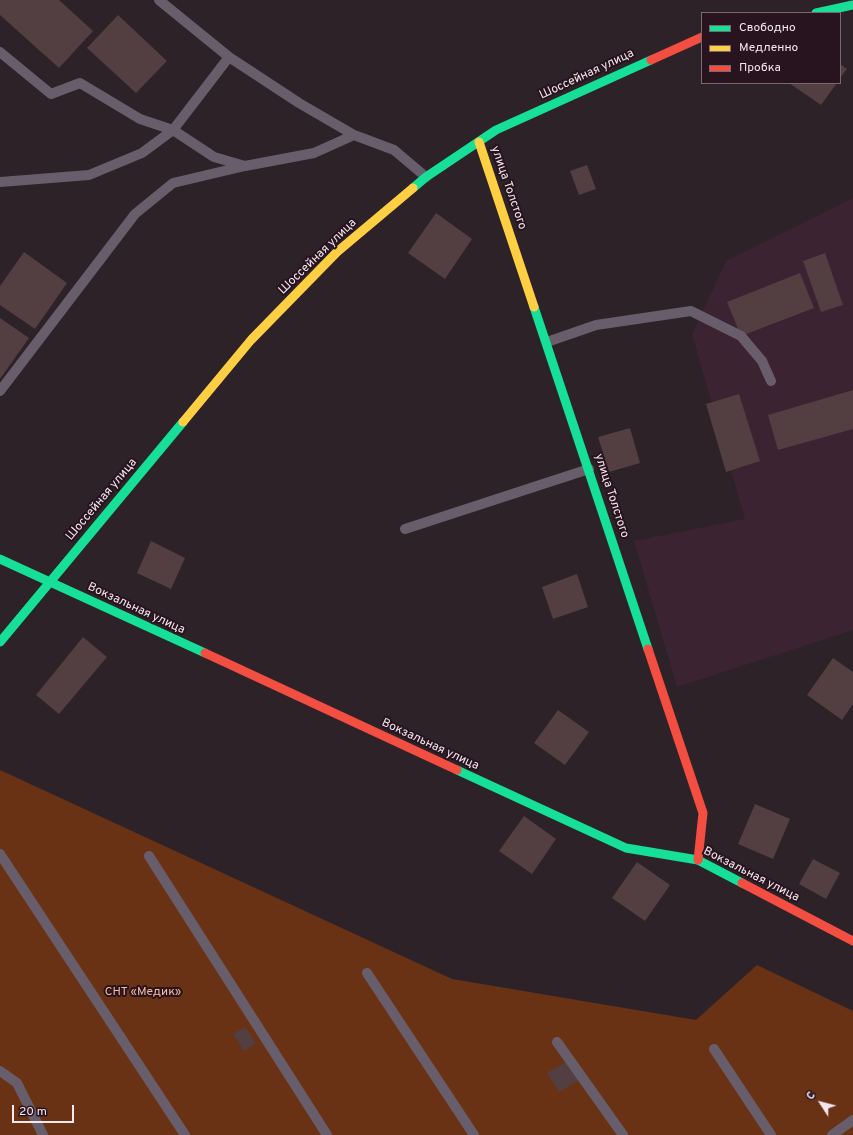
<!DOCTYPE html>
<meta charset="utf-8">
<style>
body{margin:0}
#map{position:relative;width:853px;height:1135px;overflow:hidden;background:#2d2228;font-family:Overpass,sans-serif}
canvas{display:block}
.legend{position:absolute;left:701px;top:12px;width:140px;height:72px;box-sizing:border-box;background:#27141f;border:1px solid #796872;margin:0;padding:5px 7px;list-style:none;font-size:12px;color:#f5e7ee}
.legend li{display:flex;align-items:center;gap:8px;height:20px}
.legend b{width:20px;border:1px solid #796872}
.north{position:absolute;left:801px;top:1083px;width:40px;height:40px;-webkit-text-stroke:3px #27141f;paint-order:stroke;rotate:306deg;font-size:11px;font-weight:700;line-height:16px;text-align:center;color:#f5e7ee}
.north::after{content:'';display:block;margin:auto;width:14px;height:18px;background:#f5e7ee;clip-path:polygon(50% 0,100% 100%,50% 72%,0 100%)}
.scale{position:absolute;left:12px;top:1105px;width:62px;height:18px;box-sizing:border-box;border:2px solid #f5e7ee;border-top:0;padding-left:5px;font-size:12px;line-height:14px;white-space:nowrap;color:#f5e7ee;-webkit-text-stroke:3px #27141f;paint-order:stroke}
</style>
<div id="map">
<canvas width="853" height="1135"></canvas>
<ul class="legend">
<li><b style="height:5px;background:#16e098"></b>Свободно</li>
<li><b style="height:5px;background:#ffcf43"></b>Медленно</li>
<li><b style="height:5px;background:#f24e42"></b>Пробка</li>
</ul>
<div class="north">С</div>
<div class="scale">20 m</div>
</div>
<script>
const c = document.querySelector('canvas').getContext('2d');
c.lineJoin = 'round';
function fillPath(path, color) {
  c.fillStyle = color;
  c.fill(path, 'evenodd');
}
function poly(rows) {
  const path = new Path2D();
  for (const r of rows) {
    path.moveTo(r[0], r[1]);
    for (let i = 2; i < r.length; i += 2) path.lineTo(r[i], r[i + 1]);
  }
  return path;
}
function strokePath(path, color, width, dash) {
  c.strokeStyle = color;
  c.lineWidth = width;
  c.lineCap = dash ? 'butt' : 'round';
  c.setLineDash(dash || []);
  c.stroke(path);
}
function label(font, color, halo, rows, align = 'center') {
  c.font = font + ' Overpass,sans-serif';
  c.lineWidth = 4;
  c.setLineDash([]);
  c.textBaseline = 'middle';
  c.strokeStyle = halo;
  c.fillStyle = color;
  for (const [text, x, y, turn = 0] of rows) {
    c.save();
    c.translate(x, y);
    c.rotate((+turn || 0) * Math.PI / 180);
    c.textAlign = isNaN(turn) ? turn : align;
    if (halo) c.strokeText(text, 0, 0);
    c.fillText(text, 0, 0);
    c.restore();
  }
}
fillPath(poly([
 [853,198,853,630,677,687,634,541,745,519,692,334,726,261]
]), '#3b2331');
fillPath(poly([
 [0,770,452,979,696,1020,757,965,853,1011,853,1135,0,1135]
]), '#6a3215');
fillPath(poly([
 [0,0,59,0,93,31,59,68,0,15],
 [118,15,167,61,136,93,87,48],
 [840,64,847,69,840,78],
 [789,83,837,83,821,105],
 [587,165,596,189,579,195,570,171],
 [436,213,472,239,445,279,408,253],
 [24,252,67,283,35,329,0,305,0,286],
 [825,253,843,305,821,312,803,261],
 [800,273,814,308,741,336,727,302],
 [0,318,29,338,0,379],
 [853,390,853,429,778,450,768,415],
 [739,394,760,461,726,472,706,404],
 [630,428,640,463,609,472,598,437],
 [151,541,185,558,171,589,137,573],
 [577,574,588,607,553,619,542,587],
 [83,637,107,657,59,714,36,695],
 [833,658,853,672,853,704,842,720,807,695],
 [558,710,589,732,565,765,534,743],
 [755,804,790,819,773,859,738,844],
 [524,816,556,839,532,874,499,851],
 [813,859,840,873,826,899,799,884],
 [637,862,670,885,645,921,612,898],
 [245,1027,256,1043,244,1051,233,1034],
 [567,1061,578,1081,559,1092,547,1073]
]), '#533e42');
strokePath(poly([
 [159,0,229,57,299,103,354,135,394,150,426,177],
 [0,52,51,94,80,83,140,119,173,130,229,57],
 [0,182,89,175,142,153,173,130,214,157,245,166,314,153,354,135],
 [547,342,596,325,691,311,741,336,762,361,771,381],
 [0,391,135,214,173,183,245,166],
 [405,529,589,469],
 [0,854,185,1135],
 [149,856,327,1135],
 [367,973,474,1135],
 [557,1042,623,1135],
 [714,1049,771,1135],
 [0,1071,17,1083,43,1135],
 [832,1135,853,1120]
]), '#685e6b', 10);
strokePath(poly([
 [816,13,853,5],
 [413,188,426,177,496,130,651,60],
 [534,307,648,649],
 [0,559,205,653],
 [0,642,183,422],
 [457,770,626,848,698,860,742,883]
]), '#16e098', 9);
strokePath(poly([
 [479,142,534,307],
 [183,422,251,340,337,252,413,188]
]), '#ffcf43', 9);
strokePath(poly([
 [651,60,702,37],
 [648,649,703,813,698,860],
 [205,653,457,770],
 [742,883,853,941]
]), '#f24e42', 9);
label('12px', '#f5e7ee', '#27141f', [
 ["Шоссейная улица",587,75,-25],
 ["улица Толстого",508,188,71],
 ["Шоссейная улица",318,257,-44],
 ["улица Толстого",611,496,72],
 ["Шоссейная улица",102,500,-50],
 ["Вокзальная улица",136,609,25],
 ["Вокзальная улица",430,745,25],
 ["Вокзальная улица",751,875,27]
]);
label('12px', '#faba9d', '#27141f', [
 ["СНТ «Медик»",143,993]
]);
</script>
